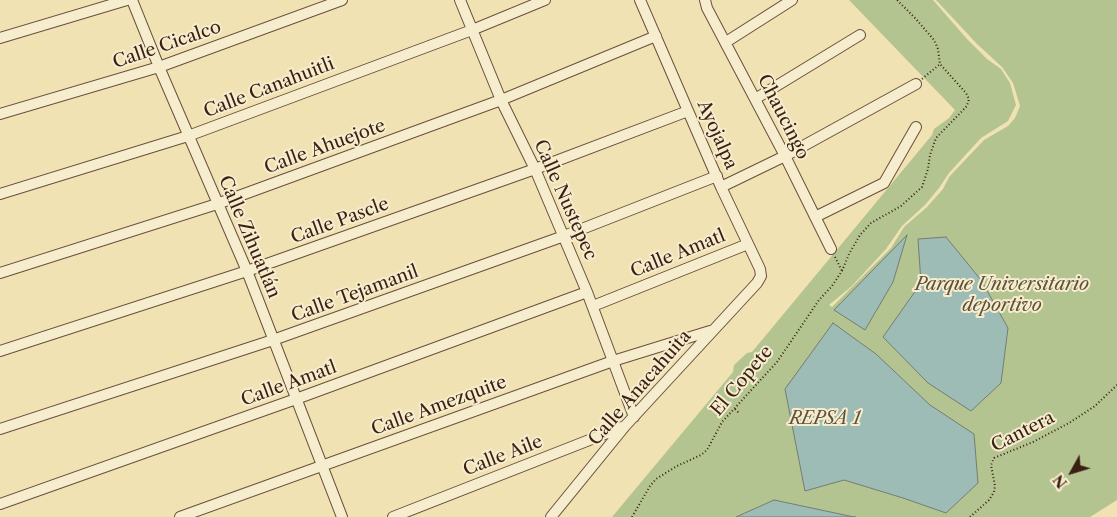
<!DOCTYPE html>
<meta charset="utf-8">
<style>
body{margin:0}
#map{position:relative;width:1117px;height:517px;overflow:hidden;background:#f1e2b3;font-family:"Libre Caslon Text",serif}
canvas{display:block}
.north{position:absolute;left:1047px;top:447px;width:50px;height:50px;-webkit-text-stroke:4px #f6ecce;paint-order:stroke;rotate:231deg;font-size:14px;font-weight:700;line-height:20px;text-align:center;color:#3a1f13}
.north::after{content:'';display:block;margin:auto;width:18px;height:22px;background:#3a1f13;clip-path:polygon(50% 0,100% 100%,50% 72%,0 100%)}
</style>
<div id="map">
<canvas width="1117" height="517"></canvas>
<div class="north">N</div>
</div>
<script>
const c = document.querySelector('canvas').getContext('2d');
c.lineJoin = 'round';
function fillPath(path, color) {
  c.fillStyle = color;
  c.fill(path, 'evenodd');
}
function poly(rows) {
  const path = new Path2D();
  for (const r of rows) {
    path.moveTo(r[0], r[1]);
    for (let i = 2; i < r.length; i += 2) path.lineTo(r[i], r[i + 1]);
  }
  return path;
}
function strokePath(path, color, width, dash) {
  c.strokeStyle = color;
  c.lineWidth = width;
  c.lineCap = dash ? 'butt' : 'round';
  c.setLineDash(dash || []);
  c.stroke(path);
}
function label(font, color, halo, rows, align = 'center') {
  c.font = font + ' "Libre Caslon Text",serif';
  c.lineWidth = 4;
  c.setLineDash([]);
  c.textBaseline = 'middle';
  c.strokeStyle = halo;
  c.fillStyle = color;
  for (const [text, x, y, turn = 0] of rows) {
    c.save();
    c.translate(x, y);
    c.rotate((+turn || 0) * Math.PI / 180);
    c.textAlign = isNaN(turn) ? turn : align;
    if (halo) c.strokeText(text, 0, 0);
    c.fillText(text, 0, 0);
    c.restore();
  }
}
fillPath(poly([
 [849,0,933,0,967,39,987,59,1001,69,1010,83,1016,105,1008,121,981,138,949,173,939,188,925,205,902,226,886,249,852,286,829,305,832,307,891,248,904,227,927,207,943,189,949,177,984,140,1008,126,1015,118,1020,106,1013,83,1002,67,977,44,936,0,1117,0,1117,500,1090,517,612,517,733,372,734,365,747,353,752,352,932,135,934,129,949,118,955,110]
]), '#b4c491');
const water = poly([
 [907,235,893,282,865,330,834,310,907,235],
 [946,237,981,280,1008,328,1001,383,971,411,928,383,883,337,921,283,918,239,946,237],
 [833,323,876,354,930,405,974,434,978,483,946,513,903,498,844,480,805,491,785,389,833,323],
 [774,500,854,517,856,517,736,517,774,500]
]);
fillPath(water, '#9dbcb5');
strokePath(water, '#757d74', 1);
const minor = poly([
 [132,0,159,67,247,271,342,517],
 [460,0,501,100,535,169,587,292,634,417],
 [705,0,707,8,785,156,831,249],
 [0,38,127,0],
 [726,42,792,0],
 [755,99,860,35],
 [0,114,159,67,342,0],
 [721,187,785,156,916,84],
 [0,194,188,136,472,30,545,0],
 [815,217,884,183,916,127],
 [0,273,217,204,501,100,656,36],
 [593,306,748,244],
 [0,351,247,271,535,169,688,111],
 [0,429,273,340,564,236,717,176],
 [0,504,296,399,587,292],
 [180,517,613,361,710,331],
 [393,517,625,426],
 [551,517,625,426,757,283,761,276,760,269,721,187,640,0]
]);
strokePath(minor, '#68503b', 12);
strokePath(poly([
 [922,79,940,64],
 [835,257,842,271],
 [735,409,739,413],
 [632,517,650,486,656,479,677,466,701,455,707,450,722,422,777,362,819,300,832,286,842,271,849,254,860,235,871,223,901,206,922,187,928,169,930,155,936,138,967,106,969,99,966,93,940,64,938,49,934,40,916,19,897,0],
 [970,517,989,500,994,492,995,486,991,465,994,458,1033,442,1069,423,1095,406,1117,385]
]), '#3a1f13', 2, [1, 2.5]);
strokePath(minor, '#f6ecce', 10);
label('18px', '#3a1f13', '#f6ecce', [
 ["Calle Cicalco",167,45,-19],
 ["Calle Canahuitli",269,88,-21],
 ["Chaucingo",783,117,63],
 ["Ayojalpa",717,135,66],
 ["Calle Ahuejote",325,147,-20],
 ["Calle Nustepec",565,200,66],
 ["Calle Pascle",340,221,-20],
 ["Calle Zihuatlán",249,237,67],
 ["Calle Amatl",678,254,-22],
 ["Calle Tejamanil",355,294,-20],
 ["El Copete",742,381,-50],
 ["Calle Amatl",289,384,-20],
 ["Calle Anacahuita",640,388,-49],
 ["Calle Amezquite",439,406,-20],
 ["Cantera",1023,432,-27],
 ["Calle Aile",503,456,-21]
]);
label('italic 18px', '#5f5139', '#f6ecce', [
 ["Parque Universitario",1002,285],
 ["deportivo",1002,306],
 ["REPSA 1",825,419]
]);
</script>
